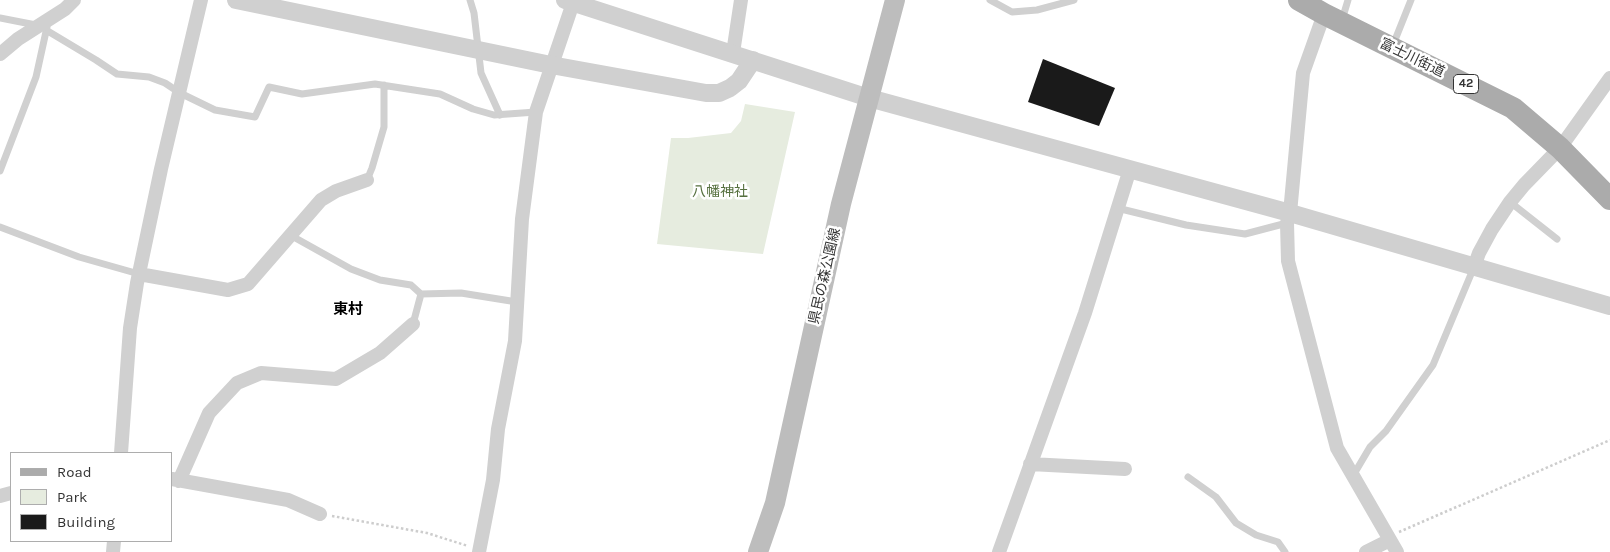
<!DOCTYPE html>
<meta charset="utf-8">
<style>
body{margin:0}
#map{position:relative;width:1610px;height:552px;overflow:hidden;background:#fff;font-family:Karla,sans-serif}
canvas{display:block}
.legend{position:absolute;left:10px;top:452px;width:162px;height:90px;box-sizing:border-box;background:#fff;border:1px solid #adadad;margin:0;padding:6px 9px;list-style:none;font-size:15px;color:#333}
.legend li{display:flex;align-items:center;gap:10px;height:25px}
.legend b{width:25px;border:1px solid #adadad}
</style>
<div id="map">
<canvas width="1610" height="552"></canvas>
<ul class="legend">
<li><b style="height:6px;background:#ababab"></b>Road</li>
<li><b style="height:14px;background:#e6ecdf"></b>Park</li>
<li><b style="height:14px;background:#1a1a1a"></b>Building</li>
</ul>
</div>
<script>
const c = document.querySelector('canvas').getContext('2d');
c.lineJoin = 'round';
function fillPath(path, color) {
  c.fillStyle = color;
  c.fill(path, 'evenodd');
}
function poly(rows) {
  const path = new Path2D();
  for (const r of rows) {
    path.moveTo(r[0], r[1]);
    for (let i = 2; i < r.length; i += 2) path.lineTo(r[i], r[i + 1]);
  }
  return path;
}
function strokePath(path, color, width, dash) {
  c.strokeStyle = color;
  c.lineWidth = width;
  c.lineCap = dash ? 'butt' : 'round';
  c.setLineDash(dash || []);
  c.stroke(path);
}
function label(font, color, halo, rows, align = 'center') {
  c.font = font + ' Karla,"Noto Sans JP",sans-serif';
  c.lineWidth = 5;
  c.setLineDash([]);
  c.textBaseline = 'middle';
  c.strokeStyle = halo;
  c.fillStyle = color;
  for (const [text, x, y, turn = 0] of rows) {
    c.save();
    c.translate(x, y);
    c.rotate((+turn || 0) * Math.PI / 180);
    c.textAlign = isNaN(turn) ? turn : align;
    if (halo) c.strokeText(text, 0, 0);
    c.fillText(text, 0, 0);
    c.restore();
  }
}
fillPath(poly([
 [745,104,795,112,763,254,657,244,671,138,688,138,731,133,741,121]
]), '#e6ecdf');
fillPath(poly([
 [1043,59,1115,88,1099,126,1028,102]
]), '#1a1a1a');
strokePath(poly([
 [332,516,427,533,468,546],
 [1399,532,1610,440]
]), '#cdcdcd', 2.5, [2.5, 2.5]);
strokePath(poly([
 [470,0,474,13,481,73,500,115],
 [990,0,1012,12,1037,10,1074,0],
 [0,18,36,25],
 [1342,20,1348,0],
 [46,30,96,60,117,74,149,77,165,83,180,93,215,110,255,117,269,87,302,94,375,84,440,94,473,109,494,115,536,112],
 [1393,45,1411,0],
 [0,171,36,77,47,27],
 [367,180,372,168,384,127,384,85],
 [1510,202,1557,239],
 [1117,208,1186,225,1245,234,1287,223],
 [0,227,79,257,139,274],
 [290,235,351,269,380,280,411,285,421,294],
 [413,324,421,294,461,293,517,302],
 [1354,474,1370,447,1386,431,1433,365,1474,267],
 [1188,477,1216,497,1236,523,1256,535,1278,542,1285,552]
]), '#d0d0d0', 7);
strokePath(poly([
 [1324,14,1303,73,1290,213,1287,223,1288,261,1337,448,1397,552],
 [733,53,741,0],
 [0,54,18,39,65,9,74,0],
 [1474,267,1479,253,1492,229,1510,202,1524,185,1560,148,1610,78],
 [139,274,228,290,248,284,321,200,336,191,367,180],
 [121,453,130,328,137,283,161,169,201,0],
 [1030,464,1125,469],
 [172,479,288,500,320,514],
 [179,481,209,413,237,383,261,373,336,379,380,353,413,324],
 [0,496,11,493],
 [113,552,114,541],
 [479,552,493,480,498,429,515,341,522,219,536,112,574,0],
 [999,552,1085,313,1130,169],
 [1366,552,1390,540]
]), '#d0d0d0', 14);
strokePath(poly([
 [236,0,551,65,706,93,719,93,730,88,739,81,753,60],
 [565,0,869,98,1290,213,1610,306]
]), '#d0d0d0', 18);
strokePath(poly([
 [758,552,775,503,841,204,895,0]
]), '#bdbdbd', 20);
strokePath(poly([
 [1299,0,1324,14,1513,108,1560,148,1610,199]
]), '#ababab', 22);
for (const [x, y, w] of [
 [1466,84,25]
]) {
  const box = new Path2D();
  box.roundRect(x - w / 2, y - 9.5, w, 19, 4);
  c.fillStyle = '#fff';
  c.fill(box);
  strokePath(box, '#333', 1);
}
label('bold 12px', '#333', null, [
 ["42",1466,84]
]);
label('14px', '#333', '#fff', [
 ["富士川街道",1412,58,26],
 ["県民の森公園線",825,276,-77]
]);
label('14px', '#56703f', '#fff', [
 ["八幡神社",720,192]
]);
label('bold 15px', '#000', '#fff', [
 ["東村",348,310]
]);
</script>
